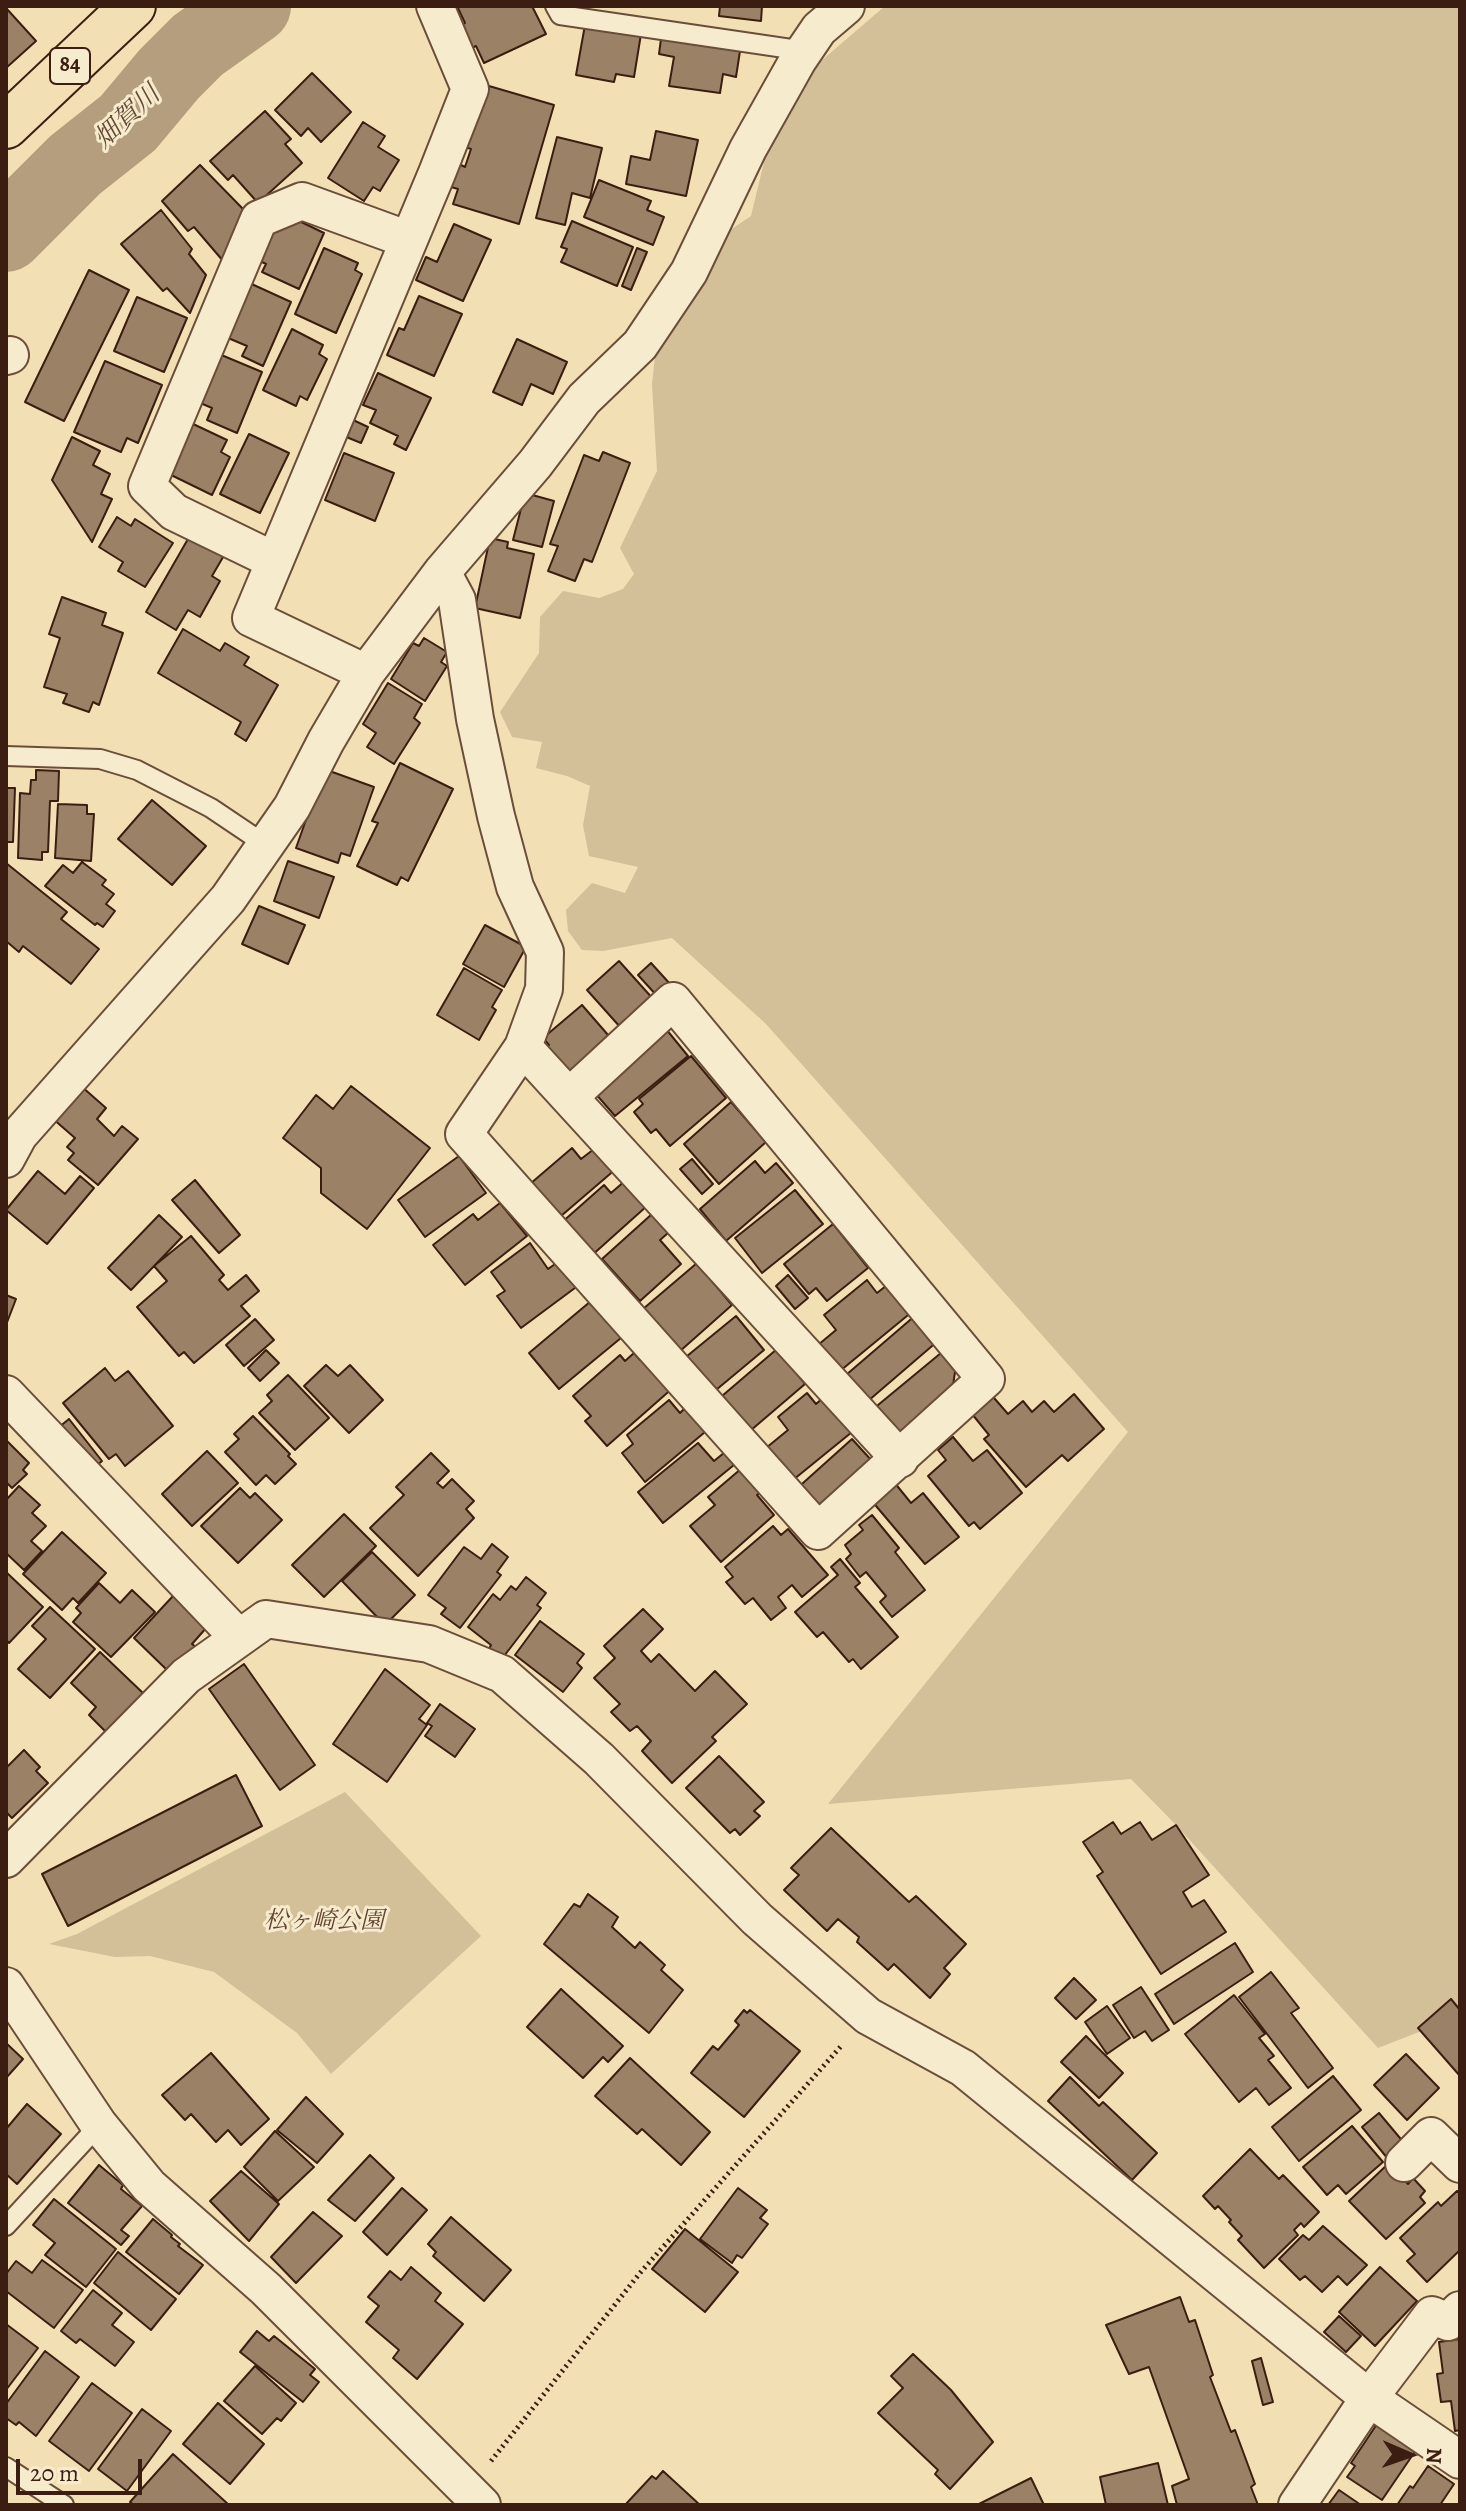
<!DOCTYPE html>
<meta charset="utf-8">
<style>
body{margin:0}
#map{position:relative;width:1466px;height:2511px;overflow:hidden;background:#f2e0b4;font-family:Alegreya,serif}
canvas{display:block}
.frame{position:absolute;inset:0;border:8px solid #3c1d11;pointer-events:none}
.north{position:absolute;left:1370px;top:2415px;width:80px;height:80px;-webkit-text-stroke:6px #f7ebce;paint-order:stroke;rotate:92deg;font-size:22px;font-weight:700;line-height:32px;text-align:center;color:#3c1d11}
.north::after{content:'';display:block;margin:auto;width:28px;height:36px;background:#3c1d11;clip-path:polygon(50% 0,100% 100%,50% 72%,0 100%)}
.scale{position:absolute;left:16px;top:2459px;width:126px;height:36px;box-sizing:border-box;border:4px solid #3c1d11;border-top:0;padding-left:10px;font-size:24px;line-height:28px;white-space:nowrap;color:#3c1d11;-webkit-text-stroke:6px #f7ebce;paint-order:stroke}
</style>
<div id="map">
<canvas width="1466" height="2511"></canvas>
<div class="frame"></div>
<div class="north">N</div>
<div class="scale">20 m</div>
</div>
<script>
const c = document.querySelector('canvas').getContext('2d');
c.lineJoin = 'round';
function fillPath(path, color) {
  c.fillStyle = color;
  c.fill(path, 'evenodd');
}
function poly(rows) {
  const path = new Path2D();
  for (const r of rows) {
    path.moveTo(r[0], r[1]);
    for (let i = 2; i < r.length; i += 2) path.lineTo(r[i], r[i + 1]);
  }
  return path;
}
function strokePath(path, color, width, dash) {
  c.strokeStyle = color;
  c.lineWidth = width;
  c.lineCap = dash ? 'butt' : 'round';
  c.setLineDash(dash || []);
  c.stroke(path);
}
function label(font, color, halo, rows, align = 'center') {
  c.font = font + ' Alegreya,"Noto Serif JP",serif';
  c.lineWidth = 6;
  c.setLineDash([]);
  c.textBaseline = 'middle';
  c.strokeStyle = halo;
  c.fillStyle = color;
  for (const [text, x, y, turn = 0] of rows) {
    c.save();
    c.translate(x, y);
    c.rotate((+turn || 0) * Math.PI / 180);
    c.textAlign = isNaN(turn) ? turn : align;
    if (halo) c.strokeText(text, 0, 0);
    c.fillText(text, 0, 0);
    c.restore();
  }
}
fillPath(poly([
 [885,6,1460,6,1460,2016,1378,2048,1176,1825,1131,1779,828,1804,1128,1432,766,1024,672,938,603,951,582,950,568,931,566,910,592,883,625,893,638,867,589,856,583,825,590,786,567,776,536,768,542,742,512,737,500,712,539,653,540,617,563,591,599,598,623,589,634,574,620,548,657,471,652,384,656,347,721,236,751,216,765,158,807,73],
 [345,1792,481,1936,331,2074,297,2033,214,1972,150,1956,115,1957,49,1944,77,1934]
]), '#d3bf98');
strokePath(poly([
 [6,234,75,165,128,123,169,74,198,45,253,6]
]), '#b49e7d', 76);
const building = poly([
 [457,6,532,6,546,34,484,63,476,46,469,49,458,27,465,23,457,6],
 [720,6,762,6,761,21,719,16,720,6],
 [6,8,36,41,6,68,6,8],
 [585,25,641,34,634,77,616,74,614,82,576,75,585,25],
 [661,39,740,51,736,77,723,74,720,93,669,86,674,57,659,54,661,39],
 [312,73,351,112,321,142,308,128,301,136,275,110,312,73],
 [489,86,554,105,519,224,453,204,458,189,451,187,459,164,465,167,471,149,465,147,477,104,483,106,489,86],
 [265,111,291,139,285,144,302,163,258,203,233,175,228,180,210,161,265,111],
 [363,122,385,136,378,147,399,160,380,191,373,187,364,201,328,178,363,122],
 [656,131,698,140,686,196,626,184,631,156,650,160,656,131],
 [557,137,602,148,590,198,572,193,565,225,536,218,557,137],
 [200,165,244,210,224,262,194,227,188,231,162,201,200,165],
 [599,180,651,201,647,210,664,217,653,245,584,217,599,180],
 [161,210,192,249,189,254,206,275,190,313,167,288,163,291,121,244,161,210],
 [293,218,324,233,299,289,262,272,266,264,258,260,272,228,293,218],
 [572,221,633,247,617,286,561,262,567,249,561,247,572,221],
 [454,224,491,240,463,301,416,280,426,257,437,262,454,224],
 [324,248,358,263,355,270,362,274,336,333,295,314,324,248],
 [637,248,647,252,631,290,622,286,637,248],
 [89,270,129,290,64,421,25,402,89,270],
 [245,281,291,302,263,366,242,356,247,346,221,335,245,281],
 [419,296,462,314,434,376,387,355,399,328,404,330,419,296],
 [137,297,187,318,164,372,114,351,137,297],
 [292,329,323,345,319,354,327,359,307,400,300,396,296,406,263,390,292,329],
 [517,339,567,362,553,394,531,384,522,405,493,392,517,339],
 [219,354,262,372,237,433,207,420,212,408,198,402,219,354],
 [105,361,162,385,138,443,127,438,121,452,74,432,105,361],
 [378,373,431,398,406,450,394,444,398,436,370,423,376,410,363,405,378,373],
 [351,419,368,427,361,443,344,436,351,419],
 [191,423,227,440,221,452,230,457,212,495,167,473,191,423],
 [249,434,289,453,260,513,220,494,249,434],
 [72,437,100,451,93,465,110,474,101,494,112,499,92,542,52,480,72,437],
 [603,452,630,463,592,562,584,559,575,581,548,571,558,546,550,544,584,455,599,461,603,452],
 [344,453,394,473,375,521,325,500,344,453],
 [525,493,554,501,542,547,513,540,525,493],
 [117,517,131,526,135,519,173,543,145,587,118,571,123,562,99,547,117,517],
 [192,532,226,552,212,576,220,581,200,617,188,610,176,630,146,612,192,532],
 [490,538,508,542,507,548,534,554,520,618,475,608,490,538],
 [62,597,106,613,102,625,123,633,99,705,93,702,89,712,63,703,67,694,44,687,60,638,49,634,62,597],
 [183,629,220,651,225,643,249,657,244,665,278,685,246,741,235,734,241,722,158,673,183,629],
 [424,638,447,652,441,662,447,666,425,701,391,679,413,643,419,646,424,638],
 [388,683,422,704,414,718,420,723,394,764,367,747,376,733,363,724,388,683],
 [400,763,453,789,408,881,401,877,397,885,357,866,378,823,372,821,400,763],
 [324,769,374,787,350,856,341,853,338,863,296,848,324,769],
 [36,770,59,771,58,801,50,801,48,852,42,852,42,860,18,858,20,793,30,794,31,780,36,780,36,770],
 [6,788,15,788,13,842,6,842,6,788],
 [152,800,206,846,172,885,118,839,152,800],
 [58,804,87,805,87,814,94,814,91,861,55,858,58,804],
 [288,861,334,877,319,918,274,901,288,861],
 [82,862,106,880,102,885,114,894,106,904,115,911,103,927,97,923,95,925,45,886,63,865,73,873,82,862],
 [6,863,67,912,61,919,99,949,71,984,23,946,19,952,6,941,6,863],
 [259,906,305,925,288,964,242,944,259,906],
 [485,925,526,947,504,987,463,964,485,925],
 [619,961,654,1000,621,1028,587,990,619,961],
 [651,963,671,985,658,997,638,975,651,963],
 [464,968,502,990,492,1007,496,1010,479,1040,437,1015,464,968],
 [582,1005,615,1043,575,1084,544,1049,549,1045,543,1038,582,1005],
 [666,1029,688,1056,615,1116,595,1093,666,1029],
 [691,1056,726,1098,670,1146,656,1129,651,1133,634,1112,643,1104,639,1099,691,1056],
 [81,1086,106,1108,97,1119,114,1136,122,1126,138,1139,98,1185,68,1160,74,1153,67,1147,75,1138,52,1118,81,1086],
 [351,1086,430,1148,367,1229,321,1193,321,1168,283,1138,316,1095,333,1109,351,1086],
 [731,1102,766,1142,719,1184,684,1144,731,1102],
 [598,1146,617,1168,561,1216,523,1190,572,1148,581,1159,598,1146],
 [459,1156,486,1193,425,1237,398,1200,459,1156],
 [692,1159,713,1184,702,1194,680,1169,692,1159],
 [755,1161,765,1173,776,1163,793,1183,726,1241,700,1209,755,1161],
 [38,1171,65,1194,80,1176,94,1188,47,1244,6,1210,38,1171],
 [195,1180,240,1235,219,1253,172,1200,195,1180],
 [626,1180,648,1205,590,1257,560,1224,604,1185,611,1193,626,1180],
 [795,1190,823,1224,762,1273,735,1238,795,1190],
 [500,1203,527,1236,465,1285,433,1245,473,1214,478,1220,500,1203],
 [652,1214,668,1233,660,1240,681,1264,640,1301,602,1259,652,1214],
 [159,1215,182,1237,131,1290,108,1268,159,1215],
 [833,1224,868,1268,827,1301,816,1288,809,1294,784,1264,833,1224],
 [191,1236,224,1275,219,1280,228,1290,246,1275,259,1291,241,1306,250,1316,194,1363,184,1352,179,1356,137,1307,167,1281,154,1266,191,1236],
 [530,1243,548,1269,565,1257,583,1282,521,1328,497,1296,505,1291,491,1272,530,1243],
 [697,1263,732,1305,679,1352,643,1309,697,1263],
 [788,1275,808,1298,795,1309,776,1286,788,1275],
 [867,1280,877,1293,891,1282,913,1311,840,1371,818,1345,836,1330,824,1315,867,1280],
 [6,1295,16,1299,6,1325,6,1295],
 [591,1301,627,1333,559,1389,529,1353,591,1301],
 [917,1314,939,1340,868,1401,846,1375,917,1314],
 [736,1316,764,1350,710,1395,681,1361,736,1316],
 [255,1319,274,1340,244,1366,226,1345,255,1319],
 [947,1348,957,1359,952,1392,897,1438,872,1410,947,1348],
 [777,1349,805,1384,750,1431,722,1396,777,1349],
 [266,1350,279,1363,260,1381,248,1368,266,1350],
 [634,1353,640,1360,646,1354,675,1386,607,1446,585,1421,591,1416,573,1396,620,1355,625,1361,634,1353],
 [326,1365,338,1376,350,1365,383,1400,349,1433,304,1386,326,1365],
 [105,1368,115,1381,128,1371,173,1426,125,1466,116,1454,109,1459,63,1403,105,1368],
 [288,1375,329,1418,295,1450,259,1413,272,1401,267,1395,288,1375],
 [988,1391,1008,1414,1023,1401,1032,1412,1044,1401,1054,1412,1074,1394,1104,1429,1068,1461,1062,1455,1026,1487,984,1439,989,1435,968,1409,988,1391],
 [807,1393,816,1404,824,1397,852,1432,793,1480,766,1448,788,1430,778,1417,807,1393],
 [669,1400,680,1413,685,1408,705,1432,645,1482,622,1453,633,1444,627,1435,669,1400],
 [253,1416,290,1454,288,1456,296,1464,275,1484,266,1475,256,1485,225,1452,239,1439,234,1434,253,1416],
 [69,1419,102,1461,87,1474,53,1432,69,1419],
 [953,1437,973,1461,987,1450,1022,1493,980,1529,974,1522,969,1526,928,1476,946,1460,938,1450,953,1437],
 [852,1439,872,1461,813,1514,793,1492,852,1439],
 [6,1440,29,1463,23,1470,27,1474,12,1488,6,1482,6,1440],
 [698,1443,714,1461,730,1448,740,1460,663,1523,638,1492,698,1443],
 [207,1451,238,1483,192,1526,162,1494,207,1451],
 [431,1453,449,1471,437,1483,443,1488,452,1479,474,1501,466,1509,474,1518,418,1576,370,1528,404,1495,396,1487,431,1453],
 [742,1468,762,1491,757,1495,774,1515,721,1562,690,1526,715,1505,708,1497,742,1468],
 [894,1482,911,1503,923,1493,959,1537,925,1564,871,1500,894,1482],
 [19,1486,40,1505,32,1513,46,1526,31,1541,42,1551,24,1570,6,1553,6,1500,19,1486],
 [240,1488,250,1498,255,1493,282,1520,238,1563,201,1526,240,1488],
 [344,1514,376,1546,324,1597,292,1565,344,1514],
 [872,1515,899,1548,895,1552,925,1590,892,1617,880,1602,886,1596,866,1572,860,1577,846,1559,851,1554,845,1545,863,1530,859,1525,872,1515],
 [773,1526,781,1535,788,1529,828,1575,802,1597,792,1585,778,1597,786,1608,771,1620,753,1598,745,1604,726,1582,733,1577,725,1567,773,1526],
 [62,1532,106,1573,78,1603,73,1598,62,1610,23,1574,62,1532],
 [492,1544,508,1557,497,1572,501,1575,460,1628,441,1614,446,1608,428,1595,464,1547,481,1559,492,1544],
 [372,1552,415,1595,385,1625,342,1581,372,1552],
 [840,1559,860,1583,855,1587,898,1637,861,1669,853,1659,849,1662,823,1632,817,1637,795,1612,838,1575,831,1567,840,1559],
 [6,1572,43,1607,9,1643,6,1640,6,1572],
 [526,1577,546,1593,537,1605,541,1608,501,1660,489,1649,491,1645,468,1627,493,1594,500,1600,511,1586,516,1590,526,1577],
 [99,1583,120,1603,132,1590,155,1612,111,1657,73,1622,81,1613,76,1608,99,1583],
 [173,1596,207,1627,192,1644,196,1647,180,1665,175,1661,167,1670,134,1638,173,1596],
 [50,1607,95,1649,50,1698,18,1669,46,1639,32,1626,50,1607],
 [643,1609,663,1629,641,1651,651,1662,659,1654,695,1691,715,1671,747,1704,712,1737,716,1741,672,1783,642,1751,651,1741,637,1726,630,1731,611,1712,620,1704,594,1678,615,1658,604,1646,643,1609],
 [540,1621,584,1654,577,1663,582,1668,563,1692,515,1655,540,1621],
 [100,1652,144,1694,107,1733,89,1715,96,1707,71,1683,100,1652],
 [244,1664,315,1765,280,1790,209,1689,244,1664],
 [385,1669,430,1705,419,1719,427,1725,387,1782,333,1744,385,1669],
 [440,1704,475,1729,455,1757,425,1736,432,1726,427,1723,440,1704],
 [24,1750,40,1767,36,1771,48,1783,12,1818,6,1812,6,1768,24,1750],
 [719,1756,764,1802,754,1811,760,1816,740,1835,735,1829,730,1833,686,1788,719,1756],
 [236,1775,262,1826,68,1926,42,1874,236,1775],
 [1113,1822,1121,1834,1140,1822,1152,1840,1176,1825,1209,1875,1183,1892,1192,1907,1204,1900,1226,1932,1161,1974,1097,1876,1103,1872,1083,1842,1113,1822],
 [831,1828,909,1902,916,1896,966,1944,944,1968,950,1974,930,1998,894,1964,888,1970,857,1942,859,1937,838,1919,827,1931,784,1890,799,1875,791,1868,831,1828],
 [588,1894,618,1917,612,1927,635,1948,640,1942,665,1965,661,1970,683,1990,649,2033,544,1944,574,1904,580,1907,588,1894],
 [1235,1943,1253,1972,1174,2024,1155,1994,1235,1943],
 [1271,1972,1299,2008,1291,2013,1333,2068,1308,2088,1239,1997,1271,1972],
 [1074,1978,1096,2000,1076,2019,1055,1998,1074,1978],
 [1141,1987,1169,2030,1152,2041,1145,2031,1134,2038,1113,2005,1141,1987],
 [561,1989,623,2046,608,2062,603,2057,583,2078,527,2027,561,1989],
 [1234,1995,1265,2034,1259,2038,1274,2056,1268,2060,1291,2088,1269,2105,1256,2088,1239,2102,1185,2034,1234,1995],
 [1451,1999,1460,2010,1460,2076,1418,2028,1451,1999],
 [1107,2006,1130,2038,1107,2054,1085,2022,1107,2006],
 [744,2010,747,2013,750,2010,800,2051,744,2117,691,2073,713,2046,718,2050,739,2025,735,2021,744,2010],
 [1086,2036,1123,2073,1099,2098,1061,2062,1086,2036],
 [6,2043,23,2059,6,2078,6,2043],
 [211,2053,269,2119,241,2145,228,2130,216,2142,191,2114,185,2120,162,2095,211,2053],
 [1406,2054,1439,2088,1407,2120,1374,2085,1406,2054],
 [630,2058,710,2132,681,2165,642,2129,637,2134,595,2096,630,2058],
 [1333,2076,1361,2110,1299,2161,1272,2127,1333,2076],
 [1070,2077,1099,2106,1103,2102,1157,2153,1132,2180,1048,2101,1070,2077],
 [306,2097,343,2134,317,2163,277,2130,306,2097],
 [27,2104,61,2134,17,2184,6,2174,6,2129,27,2104],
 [1379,2113,1405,2144,1388,2159,1362,2127,1379,2113],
 [1352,2126,1383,2162,1346,2194,1338,2185,1327,2195,1303,2167,1352,2126],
 [275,2131,314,2167,278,2201,244,2167,275,2131],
 [1250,2149,1279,2179,1283,2175,1319,2212,1304,2227,1301,2223,1294,2230,1298,2235,1264,2268,1238,2240,1242,2236,1229,2222,1231,2220,1218,2206,1215,2209,1203,2196,1250,2149],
 [370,2155,394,2178,355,2221,328,2200,370,2155],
 [1389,2163,1408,2184,1413,2178,1425,2191,1420,2197,1425,2203,1386,2239,1349,2201,1389,2163],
 [99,2165,123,2185,121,2189,142,2206,121,2230,129,2236,121,2245,68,2203,99,2165],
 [241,2171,279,2204,249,2241,210,2201,241,2171],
 [402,2188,427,2210,387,2255,363,2232,402,2188],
 [738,2188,767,2210,760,2218,768,2224,742,2258,737,2255,732,2263,700,2239,738,2188],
 [1457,2191,1460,2194,1460,2250,1427,2282,1407,2261,1415,2254,1400,2238,1438,2202,1441,2206,1457,2191],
 [54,2199,116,2249,86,2287,45,2255,55,2243,33,2225,54,2199],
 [313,2212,342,2236,296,2283,271,2257,313,2212],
 [451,2217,511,2270,484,2301,433,2256,436,2252,428,2244,451,2217],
 [153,2219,172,2235,171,2237,180,2244,178,2246,203,2265,179,2294,126,2252,153,2219],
 [1323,2226,1367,2265,1347,2285,1338,2276,1322,2292,1305,2276,1300,2280,1279,2259,1303,2235,1309,2240,1323,2226],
 [685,2229,738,2272,705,2312,652,2269,685,2229],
 [118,2252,176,2299,151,2330,94,2283,118,2252],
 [42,2260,83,2290,54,2328,6,2291,6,2274,16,2261,32,2273,42,2260],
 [411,2267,441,2293,435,2301,463,2324,417,2379,393,2358,399,2350,366,2322,379,2306,368,2297,390,2271,401,2280,411,2267],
 [1380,2267,1417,2301,1375,2346,1339,2312,1380,2267],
 [93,2290,122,2313,112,2325,134,2342,115,2366,80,2339,76,2343,61,2331,93,2290],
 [1180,2297,1189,2322,1195,2320,1213,2375,1210,2377,1231,2432,1235,2430,1255,2484,1251,2487,1258,2505,1177,2505,1172,2486,1189,2479,1149,2367,1129,2374,1106,2325,1180,2297],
 [1339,2316,1361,2336,1346,2352,1324,2332,1339,2316],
 [6,2324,38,2348,6,2390,6,2324],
 [257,2331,269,2341,274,2336,315,2369,310,2375,319,2382,303,2402,240,2352,257,2331],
 [1460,2339,1460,2430,1455,2431,1451,2401,1441,2402,1437,2374,1443,2373,1439,2342,1460,2339],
 [45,2351,79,2377,36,2436,19,2422,16,2425,6,2418,6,2404,45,2351],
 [913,2354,951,2390,993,2442,950,2489,935,2474,938,2470,878,2413,903,2388,891,2376,913,2354],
 [1261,2358,1273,2402,1263,2405,1252,2361,1261,2358],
 [255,2366,296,2403,281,2421,277,2418,262,2434,224,2401,255,2366],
 [92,2383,132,2413,89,2471,49,2441,92,2383],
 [218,2403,264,2444,230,2484,183,2444,218,2403],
 [142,2409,171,2431,127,2491,98,2469,142,2409],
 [1377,2424,1416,2450,1382,2500,1347,2477,1355,2466,1351,2463,1377,2424],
 [173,2454,229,2505,134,2505,130,2502,173,2454],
 [1158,2463,1168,2505,1106,2505,1100,2477,1158,2463],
 [1428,2466,1454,2484,1440,2505,1397,2505,1410,2486,1413,2488,1428,2466],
 [663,2471,700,2505,625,2505,652,2476,656,2479,663,2471],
 [1031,2478,1044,2505,980,2505,979,2504,1031,2478],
 [1339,2490,1361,2505,1328,2505,1339,2490]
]);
fillPath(building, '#9b8266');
strokePath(building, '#3c1d11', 2);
const service = poly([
 [555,6,560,15,805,51],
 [6,756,100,759,137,770,211,808,266,845],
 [6,2226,99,2125],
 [6,2467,64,2505]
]);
const minor = poly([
 [6,356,10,355],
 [275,561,174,512,147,486,259,219,302,201,409,240],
 [442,572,457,600,475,719,496,816,515,887,545,952,544,989,523,1047,464,1134,818,1531,986,1379,673,1001,569,1097],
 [366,673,251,618,437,173,470,89,435,6],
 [523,1047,900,1459],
 [6,1159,19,1135,228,899,292,807,326,741,366,673,442,572,535,464,584,399,640,345,689,272,748,149,798,60,819,29,846,6],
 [6,1394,239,1638],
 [6,1859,186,1676,266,1619,429,1644,502,1674,599,1759,757,1919,868,2016,963,2068,1369,2398,1460,2460],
 [6,1986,99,2125,149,2186,266,2289,482,2505],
 [1404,2163,1431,2136,1460,2164],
 [1297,2505,1369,2398,1432,2315,1448,2322,1460,2310]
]);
const primary = poly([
 [6,126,133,6]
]);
strokePath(service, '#6a4e3a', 22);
strokePath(minor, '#6a4e3a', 40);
strokePath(primary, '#3c1d11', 48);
strokePath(poly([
 [491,2461,640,2273,843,2044]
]), '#3c1d11', 5, [2, 4]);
strokePath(service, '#f7ebce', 18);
strokePath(minor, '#f7ebce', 36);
strokePath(primary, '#f2e0b4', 44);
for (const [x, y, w] of [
 [70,66,40]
]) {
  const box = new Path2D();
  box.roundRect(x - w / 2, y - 18, w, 36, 6);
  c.fillStyle = '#f7ebce';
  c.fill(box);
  strokePath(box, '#3c1d11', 2);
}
label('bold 22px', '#3c1d11', null, [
 ["84",70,66]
]);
label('italic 24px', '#624633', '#f7ebce', [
 ["松ヶ崎公園",324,1922]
]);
label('italic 26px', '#664a37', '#f7ebce', [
 ["畑賀川",128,118,-43]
]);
</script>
